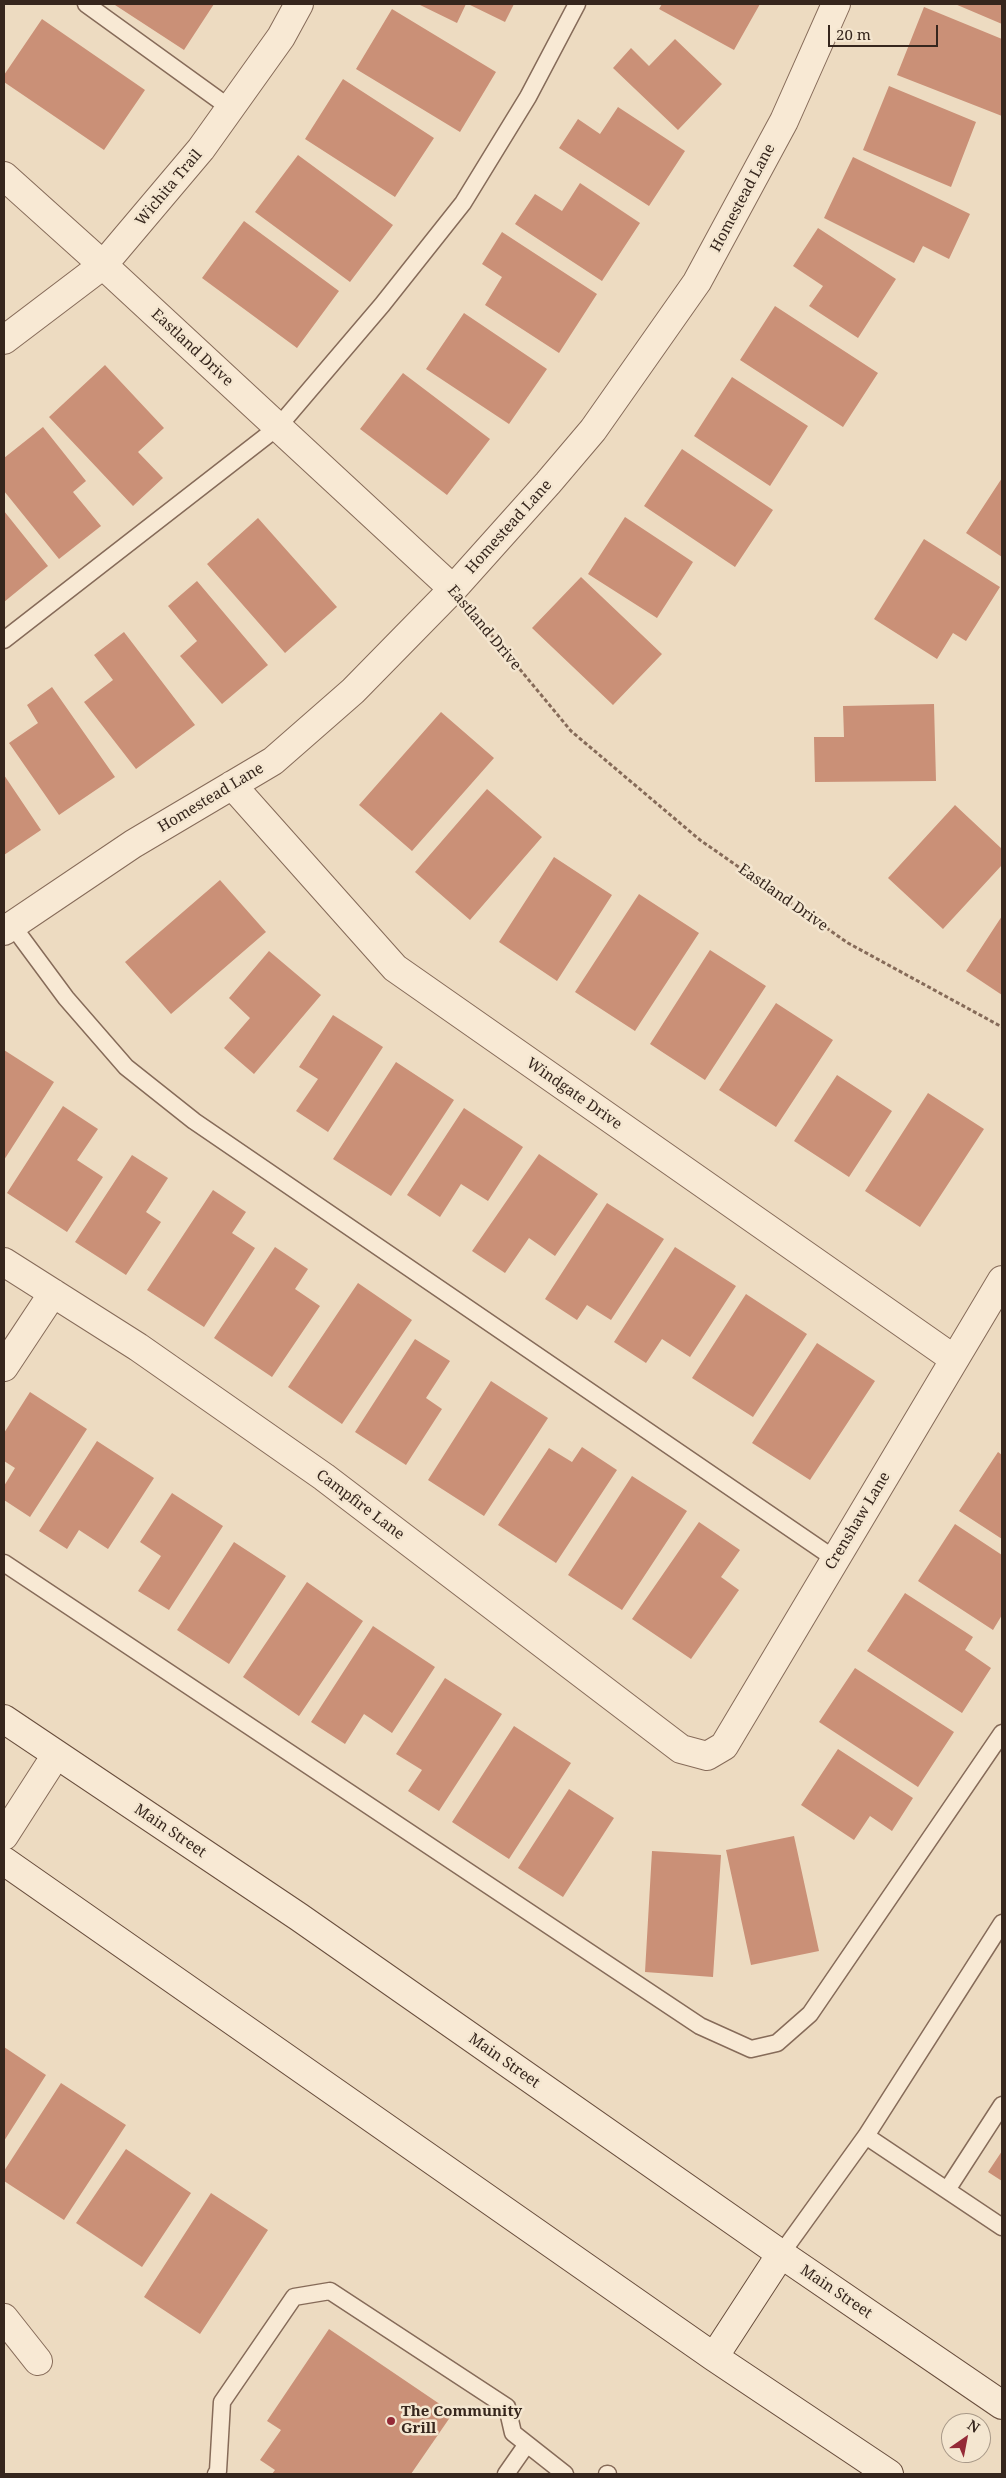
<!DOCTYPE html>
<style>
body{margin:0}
#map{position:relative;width:1006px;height:2478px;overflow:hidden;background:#eddbc1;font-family:"Noto Serif",serif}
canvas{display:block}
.frame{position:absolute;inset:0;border:5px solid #36261d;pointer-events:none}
.north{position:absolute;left:941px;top:2413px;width:50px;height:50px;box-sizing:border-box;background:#f4e6d0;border:1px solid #a89988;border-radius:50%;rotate:33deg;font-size:14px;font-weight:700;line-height:20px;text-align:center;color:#36261d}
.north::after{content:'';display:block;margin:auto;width:18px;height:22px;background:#942a37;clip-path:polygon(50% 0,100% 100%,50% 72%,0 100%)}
.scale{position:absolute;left:828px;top:25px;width:110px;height:22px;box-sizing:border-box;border:2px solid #36261d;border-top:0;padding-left:6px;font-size:15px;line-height:18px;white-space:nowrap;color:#36261d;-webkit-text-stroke:4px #f4e6d0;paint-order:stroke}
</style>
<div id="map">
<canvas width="1006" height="2478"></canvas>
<div class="frame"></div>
<div class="north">N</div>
<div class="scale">20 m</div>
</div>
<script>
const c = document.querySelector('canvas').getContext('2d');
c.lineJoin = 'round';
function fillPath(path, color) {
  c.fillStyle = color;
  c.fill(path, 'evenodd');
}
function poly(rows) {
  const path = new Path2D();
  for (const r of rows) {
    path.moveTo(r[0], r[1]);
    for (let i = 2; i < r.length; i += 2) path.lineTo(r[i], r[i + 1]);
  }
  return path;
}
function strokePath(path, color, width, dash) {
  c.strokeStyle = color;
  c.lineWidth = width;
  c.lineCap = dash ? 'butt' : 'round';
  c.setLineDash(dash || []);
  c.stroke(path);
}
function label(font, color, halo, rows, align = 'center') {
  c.font = font + ' "Noto Serif",serif';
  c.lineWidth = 5;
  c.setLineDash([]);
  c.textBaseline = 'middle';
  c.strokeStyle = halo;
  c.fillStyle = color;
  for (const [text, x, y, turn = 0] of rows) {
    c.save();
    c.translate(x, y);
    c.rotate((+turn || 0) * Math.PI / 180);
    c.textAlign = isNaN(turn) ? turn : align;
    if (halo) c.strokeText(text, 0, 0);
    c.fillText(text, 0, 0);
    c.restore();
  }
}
fillPath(poly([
 [116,4,214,4,184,50,115,5],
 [418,4,466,4,457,23],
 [468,4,514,4,505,22],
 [662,4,760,4,734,50,659,9],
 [955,4,1002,4,1002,24],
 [924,7,1002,39,1002,116,897,75],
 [392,9,496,72,460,132,356,69],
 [42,19,145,90,104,150,4,82,4,75],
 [675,39,722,84,678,130,613,68,631,48,649,66],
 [343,79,434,138,395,197,305,139],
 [889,86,976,122,951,187,863,150],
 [618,107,685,151,649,206,559,148,578,119,600,134],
 [298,155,393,225,350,282,255,212],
 [853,157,970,214,949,259,923,246,914,263,824,218],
 [580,183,640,223,602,281,515,224,535,194,562,211],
 [244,221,339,291,297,348,202,278],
 [818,228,896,279,858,338,809,306,823,286,793,266],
 [502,232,597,294,559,353,485,305,502,277,482,264],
 [775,306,878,373,843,427,740,360],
 [464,313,547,369,509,424,426,369],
 [105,365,164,428,138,452,163,478,133,506,49,417],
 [403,373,490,439,447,495,360,429],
 [732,377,808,426,770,486,694,436],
 [43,427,86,481,73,492,101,526,59,559,4,491,4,458],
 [682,449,773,510,735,567,644,506],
 [1002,478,1002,557,966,533],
 [4,511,48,566,4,602],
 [625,517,693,562,657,618,588,574],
 [258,518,337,607,285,653,207,564],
 [924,539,1000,587,966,641,953,633,937,659,874,619],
 [581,577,662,654,613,705,532,628],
 [197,581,268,665,222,704,180,656,197,641,168,606],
 [124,632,195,725,136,769,84,702,113,680,94,655],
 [52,687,115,777,59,815,9,743,38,723,27,705],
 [934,704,936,781,815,782,814,737,844,737,843,706],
 [441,712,494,758,412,851,359,805],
 [4,775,41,830,4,855],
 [487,789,542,837,470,920,415,872],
 [955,805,1002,849,1002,865,943,929,888,878],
 [554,857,612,895,557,981,499,942],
 [220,880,266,932,171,1014,125,962],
 [639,894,699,933,635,1031,575,992],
 [1002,916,1002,995,966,971],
 [710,950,766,986,705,1080,650,1044],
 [269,951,321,995,254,1074,224,1048,250,1018,229,998],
 [776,1003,833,1040,776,1127,719,1090],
 [333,1015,383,1047,328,1132,296,1111,318,1079,299,1067],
 [4,1050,54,1082,4,1160],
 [396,1062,454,1100,391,1196,333,1159],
 [837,1075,892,1111,849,1177,794,1141],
 [928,1093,984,1129,920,1227,865,1191],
 [63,1106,98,1129,77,1160,103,1177,67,1232,7,1193],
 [464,1108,523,1147,488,1201,461,1184,440,1217,407,1195],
 [539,1154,598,1194,555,1256,529,1238,505,1273,472,1251],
 [132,1155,168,1178,146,1212,161,1222,126,1275,75,1242],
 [213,1190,246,1212,232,1233,255,1248,204,1327,147,1290],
 [607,1203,664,1239,611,1320,587,1305,577,1320,545,1299],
 [275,1247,308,1269,295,1289,320,1306,272,1377,214,1338],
 [675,1247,736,1286,690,1357,662,1339,646,1363,614,1342],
 [358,1283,412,1320,342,1424,288,1387],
 [746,1294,807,1334,753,1417,692,1378],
 [415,1339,450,1361,426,1398,442,1409,406,1465,355,1432],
 [817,1343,875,1381,810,1480,752,1443],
 [491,1381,548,1418,484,1516,428,1480],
 [30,1392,87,1429,30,1517,4,1500,4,1486,15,1468,4,1461,4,1433],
 [97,1441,154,1478,108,1549,79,1530,67,1549,39,1531],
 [582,1447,617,1470,556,1563,498,1525,549,1448,572,1462],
 [998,1452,1002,1455,1002,1539,959,1511],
 [632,1476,687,1511,622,1610,568,1575],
 [172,1493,223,1526,169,1610,138,1591,161,1556,140,1542],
 [699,1522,740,1550,721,1577,739,1590,691,1659,632,1619],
 [955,1524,1002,1555,1002,1615,993,1630,918,1581],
 [234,1542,286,1576,229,1664,177,1630],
 [307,1582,363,1621,299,1716,243,1677],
 [905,1593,973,1637,965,1650,991,1668,962,1713,867,1651],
 [373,1626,435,1667,392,1733,364,1714,345,1744,311,1722],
 [855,1668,954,1732,918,1787,819,1722],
 [445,1678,502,1714,439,1811,408,1791,422,1770,396,1754],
 [514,1726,571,1763,509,1859,452,1822],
 [838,1749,913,1798,892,1831,870,1816,854,1840,801,1805],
 [569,1789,614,1818,563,1897,518,1868],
 [794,1836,819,1951,751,1965,726,1850],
 [652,1851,721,1855,713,1977,645,1972],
 [4,2047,46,2075,4,2141],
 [61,2083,126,2125,64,2220,4,2181,4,2171],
 [126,2149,191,2193,142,2267,76,2223],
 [1002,2151,1002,2181,988,2172],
 [211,2193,268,2230,200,2334,144,2297],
 [329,2329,453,2413,411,2474,272,2474,275,2470,260,2460,281,2430,267,2421]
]), '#ca9077');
const lane = poly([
 [86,4,230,108],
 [4,640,278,427,382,305,463,203,528,97,577,4],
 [12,925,66,998,126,1067,194,1121,835,1559],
 [4,1563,700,2026,751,2049,777,2043,810,2014,1002,1733],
 [866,2136,1002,2227],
 [947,2190,1002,2105],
 [781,2254,866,2136,1002,1923],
 [216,2474,218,2471,222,2402,294,2297,330,2291,507,2407,513,2433,565,2474],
 [506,2474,527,2444],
 [607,2474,608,2474]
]);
const street = poly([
 [4,176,103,265,453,589],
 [4,340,103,265,201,149,281,37,299,4],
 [232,785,395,968,954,1359],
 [4,931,133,844,273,761,353,691,453,589,548,483,593,430,697,282,784,121,836,4],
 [4,1262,138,1347,324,1477,681,1749,707,1756,724,1746,1002,1280],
 [4,1367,53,1293],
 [4,1836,56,1755],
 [4,2318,38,2361]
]);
const secondary = poly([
 [4,1719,299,1917,781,2254,1002,2405],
 [4,1861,714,2357,889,2474],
 [714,2357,781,2254]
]);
strokePath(lane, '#866b59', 19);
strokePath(street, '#866b59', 30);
strokePath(secondary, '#684d3c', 30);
strokePath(poly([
 [474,614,571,731,700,840,848,943,1002,1027]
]), '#866b59', 3, [4, 2.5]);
strokePath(lane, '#f8e9d4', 16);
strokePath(street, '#f8e9d4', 28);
strokePath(secondary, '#f8e9d4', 28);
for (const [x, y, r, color] of [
 [391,2421,5,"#942a37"]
]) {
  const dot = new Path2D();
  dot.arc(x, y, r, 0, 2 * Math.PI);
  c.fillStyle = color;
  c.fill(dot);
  strokePath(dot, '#f4e6d0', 2);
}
label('15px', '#36261d', '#f4e6d0', [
 ["Wichita Trail",169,188,-50],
 ["Homestead Lane",743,198,-62],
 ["Eastland Drive",192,348,43],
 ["Homestead Lane",509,527,-48],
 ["Eastland Drive",484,628,50],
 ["Homestead Lane",211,798,-31],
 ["Eastland Drive",783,898,35],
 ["Windgate Drive",574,1094,35],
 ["Campfire Lane",360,1505,37],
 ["Crenshaw Lane",858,1521,-59],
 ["Main Street",170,1831,34],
 ["Main Street",504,2061,35],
 ["Main Street",836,2292,34]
]);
label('bold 15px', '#36261d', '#f4e6d0', [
 ["The Community",401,2412],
 ["Grill",401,2429]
], 'left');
</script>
